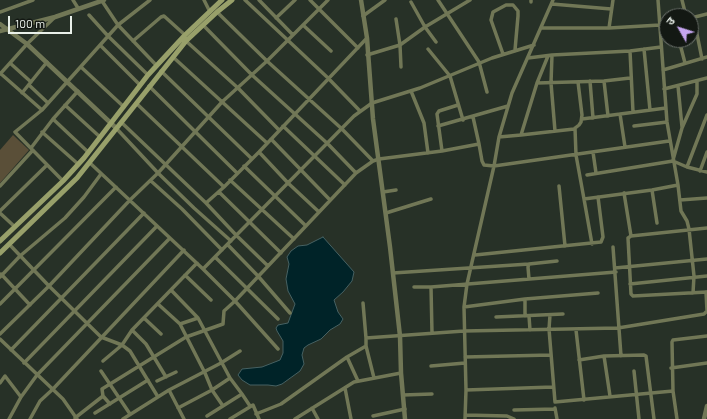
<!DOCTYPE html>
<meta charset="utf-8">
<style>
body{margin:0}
#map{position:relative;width:707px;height:419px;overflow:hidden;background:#273127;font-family:Barlow,"Noto Sans Devanagari",sans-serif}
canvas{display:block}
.north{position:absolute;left:659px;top:8px;width:40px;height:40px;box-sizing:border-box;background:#131813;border:1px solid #696f69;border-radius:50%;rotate:309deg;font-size:11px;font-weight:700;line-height:16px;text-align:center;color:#eaf1ea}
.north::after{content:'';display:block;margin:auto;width:14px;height:18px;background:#c6a6f0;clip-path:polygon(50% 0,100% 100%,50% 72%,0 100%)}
.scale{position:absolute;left:8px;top:16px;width:64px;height:18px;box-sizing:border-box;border:2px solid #eaf1ea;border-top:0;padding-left:5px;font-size:12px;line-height:14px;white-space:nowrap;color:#eaf1ea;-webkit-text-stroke:3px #131813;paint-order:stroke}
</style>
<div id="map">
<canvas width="707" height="419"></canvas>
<div class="north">उ</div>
<div class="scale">100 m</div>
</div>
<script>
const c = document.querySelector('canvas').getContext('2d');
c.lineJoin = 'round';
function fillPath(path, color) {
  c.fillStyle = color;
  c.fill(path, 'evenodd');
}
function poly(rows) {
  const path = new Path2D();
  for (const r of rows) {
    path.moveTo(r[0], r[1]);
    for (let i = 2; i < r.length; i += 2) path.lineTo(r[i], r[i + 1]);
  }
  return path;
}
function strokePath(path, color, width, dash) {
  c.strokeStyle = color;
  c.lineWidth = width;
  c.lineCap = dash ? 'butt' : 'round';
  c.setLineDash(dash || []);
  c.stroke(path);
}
fillPath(poly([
 [13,135,29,150,0,183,0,150]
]), '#5a4f38');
const water = poly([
 [323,237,354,272,352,281,343,292,334,300,338,312,343,319,340,324,330,330,321,339,308,345,304,348,302,355,304,364,300,371,282,384,276,386,268,385,250,385,242,380,238,375,242,369,262,367,280,360,283,353,283,341,277,331,276,328,278,325,288,323,295,304,288,291,286,279,289,264,287,257,291,251,298,246,307,245,323,237]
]);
fillPath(water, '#002328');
strokePath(water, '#466162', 1);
strokePath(poly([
 [73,0,78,8],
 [204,0,210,12],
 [245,0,328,78,360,111],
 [259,0,293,35],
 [310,0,358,48],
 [438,0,479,62,487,92],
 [658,0,667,122,678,185,681,211,687,221,689,229,694,276,693,293],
 [682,0,686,16],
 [102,1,118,25,157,66],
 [411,2,425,27,436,42],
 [531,2,531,0],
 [552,4,611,9],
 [0,12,33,0],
 [217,12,267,61,342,129,373,161],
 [89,15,108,36,148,75],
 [363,16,385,0],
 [276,18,295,0],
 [691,18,707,14],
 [396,19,400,45,401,67],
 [203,25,252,75,328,144,356,173],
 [303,25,331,51],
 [541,28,609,28,660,25,667,24],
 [609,28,613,0],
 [696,29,702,59],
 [679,40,685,63],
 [133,41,161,17,164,16,185,35],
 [186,41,238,88,279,130],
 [100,45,140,85],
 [428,49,450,76,463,120],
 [644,49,650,110],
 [630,51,633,112],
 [503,54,491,20,493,12,506,5,513,5,518,11,518,16,515,50],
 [367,55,400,45,425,27,470,0],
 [552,55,551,83,555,131],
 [173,57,267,143],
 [528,58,552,55,630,51,661,47],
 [10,63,31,82],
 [81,67,124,107],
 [663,70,707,57],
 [161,71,251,158],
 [0,73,42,110],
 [0,74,27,44,55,17],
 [590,81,593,118],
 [604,81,608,116],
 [537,83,604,81,630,78],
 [29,85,48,103],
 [149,86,237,173],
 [678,86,682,127],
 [664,89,707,78],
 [411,91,424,123,428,153],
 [22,93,47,62],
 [136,103,224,187],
 [65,105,100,137],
 [620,114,625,147],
 [53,119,88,152],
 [582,119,666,108],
 [121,122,206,203,236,235,268,266],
 [283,126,345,185],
 [438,126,508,106],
 [634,126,667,122],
 [116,128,158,173,194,208,231,241],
 [575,128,576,155,584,199,652,190,678,185],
 [42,132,78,164],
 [521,135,574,129,579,125,581,122,582,115,578,82],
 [499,137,521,135,537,83,548,56],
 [271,139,330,200],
 [479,144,482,161,484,165,494,166,669,141],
 [31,148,53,119,78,91],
 [442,151,437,114,439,111,458,105],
 [259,152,288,183,319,212],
 [593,152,596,173],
 [673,160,682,128,697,94,697,81],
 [90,163,203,269,235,301,278,349],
 [244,166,306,226],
 [687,167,707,115],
 [700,171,707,152],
 [587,175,673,161,687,167,707,172],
 [230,180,294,239],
 [63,181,15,132,42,110,118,25,150,0],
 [151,181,182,209,222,250],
 [0,186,33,150],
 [559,186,565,246],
 [652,190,657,223],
 [219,192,281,253],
 [383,192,396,190],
 [624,193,631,236],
 [584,199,592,244],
 [680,200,707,198],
 [206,203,224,187,259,152,367,38],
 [0,211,47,165],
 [0,213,15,227],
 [386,213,431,199],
 [707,228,631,236,628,238,631,294,633,296,707,292],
 [9,244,49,286,101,337,122,345,130,351,158,397],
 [228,245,258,276,290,313],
 [613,247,621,356],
 [475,255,601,242,603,237,598,197],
 [215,257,278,319],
 [615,268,707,259],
 [203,269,354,116,372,103,420,88,492,58,534,45],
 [393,273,529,264],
 [1,274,30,305],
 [185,275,211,300],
 [0,277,20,256,65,218,84,197,101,174],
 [529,279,528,267,529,264,557,261],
 [630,284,707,276],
 [414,287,431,287,616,272],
 [431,287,432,333],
 [171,290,198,318,230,378],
 [525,299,525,316],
 [363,303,366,338],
 [0,304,116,187],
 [158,304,180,324,205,373,212,390,223,406],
 [464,307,525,299,598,293],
 [550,315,549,329,555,402,673,391],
 [529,316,530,330],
 [496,317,563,314],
 [144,318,161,334],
 [180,324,198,318],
 [132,330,146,344,166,377],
 [576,330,584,400],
 [0,334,49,286,130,200,158,173,222,102,267,61,328,0],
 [0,339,63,399,77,419],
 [11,350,144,213],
 [604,356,610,396],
 [347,357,358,381],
 [465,357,551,355],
 [579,360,604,356,644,355,646,356,654,419],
 [103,361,122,345,132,330,197,263],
 [24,363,157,226],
 [431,366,465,363],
 [671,368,707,363],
 [101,371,130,414],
 [634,371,639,419],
 [374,378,366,346,366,338,464,331,618,328,704,314,707,311,706,292],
 [157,381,176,372],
 [0,383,5,376,21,397],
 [345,388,351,419],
 [169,390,184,419],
 [466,390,553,387],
 [242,394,250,406],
 [403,395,432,394],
 [103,396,102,389,186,337,223,324,224,311,235,301,356,173,373,161,379,159,442,151,479,144,473,117],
 [178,408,212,390,230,378,242,394,207,416],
 [312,408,318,419],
 [555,408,557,419],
 [514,410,555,409],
 [95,413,148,380],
 [256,414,281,404,347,357,366,346],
 [465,415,507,416,514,419],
 [373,416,405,409],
 [75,418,103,396,110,404],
 [9,419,21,397,37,375,170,238],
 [30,419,40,401,53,389,184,250],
 [123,419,169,390,221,363,240,351],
 [230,419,253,405,259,419],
 [295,419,354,382,401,373],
 [465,419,466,390,464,307,467,284,494,166,499,137,512,93,553,0],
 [677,419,673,391,672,342,673,340,707,336]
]), '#717756', 3.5);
strokePath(poly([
 [361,0,367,38,373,119,390,247,400,336,401,373,405,419],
 [0,24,27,44,116,128],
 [0,31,55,17,104,0],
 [704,419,707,406]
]), '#717756', 4.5);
strokePath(poly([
 [0,241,63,181,84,158,148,75,185,35,222,0],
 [0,253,77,178,186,41,217,12,232,0]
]), '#98a06a', 5);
</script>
